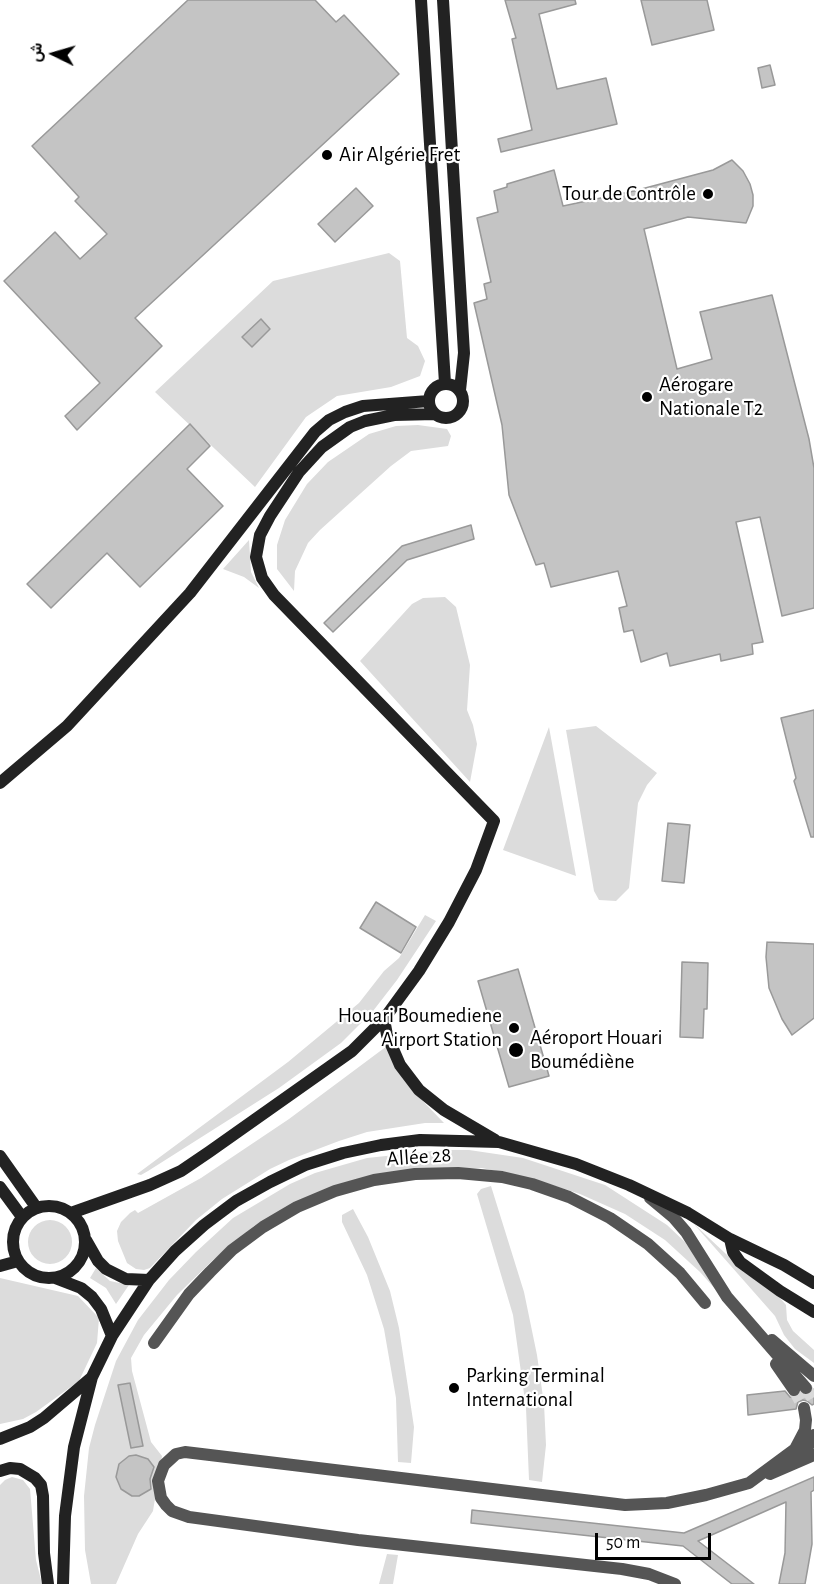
<!DOCTYPE html>
<meta charset="utf-8">
<style>
body{margin:0}
#map{position:relative;width:814px;height:1584px;overflow:hidden;background:#fff;font-family:"Alegreya Sans",Vazirmatn,sans-serif}
canvas{display:block}
.north{position:absolute;left:24px;top:24px;width:60px;height:60px;-webkit-text-stroke:4px #fff;paint-order:stroke;rotate:275deg;font-size:16px;font-weight:700;line-height:24px;text-align:center;color:#000}
.north::after{content:'';display:block;margin:auto;width:21px;height:27px;background:#000;clip-path:polygon(50% 0,100% 100%,50% 72%,0 100%)}
.scale{position:absolute;left:595px;top:1533px;width:116px;height:27px;box-sizing:border-box;border:3px solid #000;border-top:0;padding-left:8px;font-size:18px;line-height:21px;white-space:nowrap;color:#000;-webkit-text-stroke:4px #fff;paint-order:stroke}
</style>
<div id="map">
<canvas width="814" height="1584"></canvas>
<div class="north">ش</div>
<div class="scale">50 m</div>
</div>
<script>
const c = document.querySelector('canvas').getContext('2d');
c.lineJoin = 'round';
function fillPath(path, color) {
  c.fillStyle = color;
  c.fill(path, 'evenodd');
}
function poly(rows) {
  const path = new Path2D();
  for (const r of rows) {
    if (r.length === 3) {
      path.moveTo(r[0] + r[2], r[1]);
      path.arc(r[0], r[1], r[2], 0, 2 * Math.PI);
      continue;
    }
    path.moveTo(r[0], r[1]);
    for (let i = 2; i < r.length; i += 2) path.lineTo(r[i], r[i + 1]);
  }
  return path;
}
function strokePath(path, color, width, dash) {
  c.strokeStyle = color;
  c.lineWidth = width;
  c.lineCap = dash ? 'butt' : 'round';
  c.setLineDash(dash || []);
  c.stroke(path);
}
function label(font, color, halo, rows, align = 'center') {
  c.font = font + ' "Alegreya Sans",sans-serif';
  c.lineWidth = 4.5;
  c.setLineDash([]);
  c.textBaseline = 'middle';
  c.strokeStyle = halo;
  c.fillStyle = color;
  for (const [text, x, y, turn = 0] of rows) {
    c.save();
    c.translate(x, y);
    c.rotate((+turn || 0) * Math.PI / 180);
    c.textAlign = isNaN(turn) ? turn : align;
    if (halo) c.strokeText(text, 0, 0);
    c.fillText(text, 0, 0);
    c.restore();
  }
}
fillPath(poly([
 [389,253,400,261,407,338,418,346,425,361,420,376,391,387,337,396,306,417,255,487,155,392,273,281],
 [418,425,447,429,451,436,448,446,411,451,391,466,320,530,308,543,295,571,294,591,277,569,277,545,285,520,307,484,328,462,369,434,396,426],
 [249,540,251,572,259,588,244,577,223,569],
 [445,597,456,607,470,665,467,710,473,725,477,744,470,782,360,661,412,604,423,598],
 [596,726,657,773,647,785,638,803,629,888,616,901,599,900,594,891,566,730],
 [549,727,576,876,503,850],
 [425,915,436,921,397,980,373,1011,341,1043,279,1088,148,1171,141,1175,137,1174,288,1062,359,1003,384,971,399,958],
 [391,1043,417,1095,444,1123,425,1123,367,1132,339,1141,289,1160,270,1169,222,1199,196,1220,150,1268,144,1270,136,1269,127,1263,118,1241,117,1231,121,1222,130,1213,135,1210,138,1213,201,1178,289,1119],
 [443,1150,469,1150,523,1158,605,1185,667,1225,685,1242,732,1308,700,1272,665,1240,625,1214,580,1194,533,1179,482,1168,431,1170,295,1203,254,1226,213,1260,177,1295,144,1335,131,1358,132,1371,151,1442,162,1456,153,1511,138,1534,116,1584,91,1584,85,1550,84,1496,89,1448,95,1425,116,1361,138,1320,169,1280,196,1252,233,1218,290,1184,315,1173,367,1158],
 [491,1186,524,1292,537,1355,544,1404,546,1445,542,1482,529,1480,526,1408,513,1315,477,1194,481,1189],
 [353,1209,368,1237,390,1291,399,1328,414,1427,411,1463,398,1462,396,1398,384,1329,367,1275,342,1222,342,1215],
 [50,1242,22],
 [693,1223,742,1269,780,1298,786,1305,787,1320,793,1331,814,1350,814,1363,795,1349,784,1335,775,1316],
 [96,1268,110,1281,129,1285,116,1304,106,1288,90,1278],
 [0,1278,78,1296,99,1318,97,1343,79,1381,36,1412,23,1419,0,1424],
 [12,1477,23,1480,30,1489,36,1560,42,1584,0,1584,0,1485,5,1480],
 [387,1554,398,1555,393,1584,379,1584]
]), '#dcdcdc');
const building = poly([
 [188,0,315,0,336,22,344,15,399,74,135,318,162,346,77,430,65,416,100,383,4,281,55,232,80,259,107,234,75,201,79,197,32,146,188,0],
 [505,0,575,0,576,4,539,14,557,89,606,78,617,124,501,152,498,139,532,130,512,39,516,38,505,0],
 [641,0,707,0,714,30,652,45,641,0],
 [770,65,775,85,762,88,758,68,770,65],
 [732,160,743,171,750,184,753,195,753,206,746,223,688,217,644,229,677,369,712,359,700,312,772,295,809,439,814,468,814,608,782,616,760,517,736,522,763,642,752,644,753,654,721,661,720,654,670,666,667,653,641,662,633,630,624,632,619,608,627,606,618,571,551,587,544,563,536,565,509,495,502,425,474,303,487,299,484,284,491,282,477,218,498,212,494,191,507,187,507,184,554,170,563,206,634,191,713,170,732,160],
 [356,188,373,206,335,242,318,224,356,188],
 [261,319,270,329,252,347,242,337,261,319],
 [190,424,210,446,187,469,223,506,140,587,107,553,51,608,27,584,190,424],
 [471,525,474,539,407,560,333,632,324,623,402,546,471,525],
 [814,710,814,837,811,837,794,781,796,778,781,718,814,710],
 [668,823,690,825,684,883,662,881,668,823],
 [376,902,416,927,401,953,360,928,376,902],
 [767,942,814,944,814,1018,792,1035,782,1019,769,988,766,957,767,942],
 [682,962,708,963,707,1009,704,1009,703,1038,680,1037,682,962],
 [518,969,549,1076,509,1087,478,981,518,969],
 [130,1383,143,1446,131,1448,118,1385,130,1383],
 [814,1389,814,1404,812,1405,807,1401,803,1400,798,1402,796,1409,748,1415,747,1395,785,1391,790,1397,795,1398,801,1394,807,1396,811,1395,814,1389],
 [136,1455,148,1459,154,1467,150,1479,151,1489,139,1496,132,1496,121,1489,116,1477,119,1464,129,1456,136,1455],
 [814,1477,814,1490,811,1492,812,1544,805,1584,779,1584,785,1553,786,1502,698,1541,754,1584,732,1584,683,1546,471,1523,472,1510,684,1533,814,1477]
]);
fillPath(building, '#c4c4c4');
strokePath(building, '#999', 1.5);
strokePath(poly([
 [806,1388,814,1401],
 [794,1390,804,1408]
]), '#d9d9d9', 12, [12, 6]);
strokePath(poly([
 [650,1198,674,1218,686,1232,727,1297,806,1388],
 [772,1340,814,1376],
 [154,1343,189,1294,210,1272,232,1250,263,1227,297,1207,335,1191,374,1180,415,1174,458,1173,502,1177,532,1184,569,1197,610,1218,648,1244,680,1273,705,1303],
 [776,1364,794,1390],
 [797,1455,809,1445,814,1435],
 [770,1474,814,1455],
 [675,1584,649,1574,622,1569,358,1540,189,1517,172,1511,166,1505,161,1498,158,1481,164,1465,176,1454,185,1452,625,1505,667,1503,706,1495,749,1483,795,1449,805,1430,806,1420,804,1408]
]), '#555', 12);
strokePath(poly([
 [421,0,445,383],
 [443,0,464,353,460,390],
 [446,401,17],
 [0,783,67,726,190,593,315,432,329,420,345,412,363,406,429,401],
 [384,1019,387,1035,400,1065,419,1090,444,1110,495,1140],
 [0,1156,36,1207],
 [0,1187,22,1217],
 [49,1242,36],
 [71,1213,150,1185,181,1171,209,1152,352,1051,384,1019,419,971,449,922,476,870,494,821,274,595,262,578,256,557,260,535,270,516,299,472,322,447,350,427,365,421,394,415,435,414],
 [730,1239,733,1252,740,1262,780,1291,814,1312],
 [86,1240,98,1261,106,1269,126,1279,149,1280],
 [0,1266,18,1261],
 [55,1278,81,1288,92,1297,101,1309,112,1336],
 [0,1439,30,1427,44,1418,91,1378],
 [0,1471,10,1468,20,1469,35,1478,41,1485,43,1496,44,1553,48,1584],
 [63,1584,65,1516,74,1447,92,1377,112,1336,149,1280,175,1251,204,1225,236,1201,270,1182,305,1165,343,1153,381,1145,420,1140,499,1142,576,1164,629,1185,688,1213,730,1239,784,1265,814,1283]
]), '#222', 12);
for (const [x, y, r, color] of [
 [327,155,6,"#000"],
 [708,194,6,"#000"],
 [647,397,6,"#000"],
 [514,1028,6,"#000"],
 [516,1050,8,"#000"],
 [454,1388,6,"#000"]
]) {
  const dot = new Path2D();
  dot.arc(x, y, r, 0, 2 * Math.PI);
  c.fillStyle = color;
  c.fill(dot);
  strokePath(dot, '#fff', 2);
}
label('21px', '#000', '#fff', [
 ["Air Algérie Fret",339,155],
 ["Tour de Contrôle",696,194,"right"],
 ["Aérogare",659,385],
 ["Nationale T2",659,409],
 ["Houari Boumediene",502,1016,"right"],
 ["Airport Station",502,1040,"right"],
 ["Aéroport Houari",530,1038],
 ["Boumédiène",530,1062],
 ["Parking Terminal",466,1376],
 ["International",466,1400]
], 'left');
label('21px', '#000', '#fff', [
 ["Allée 28",419,1157,-4]
]);
</script>
